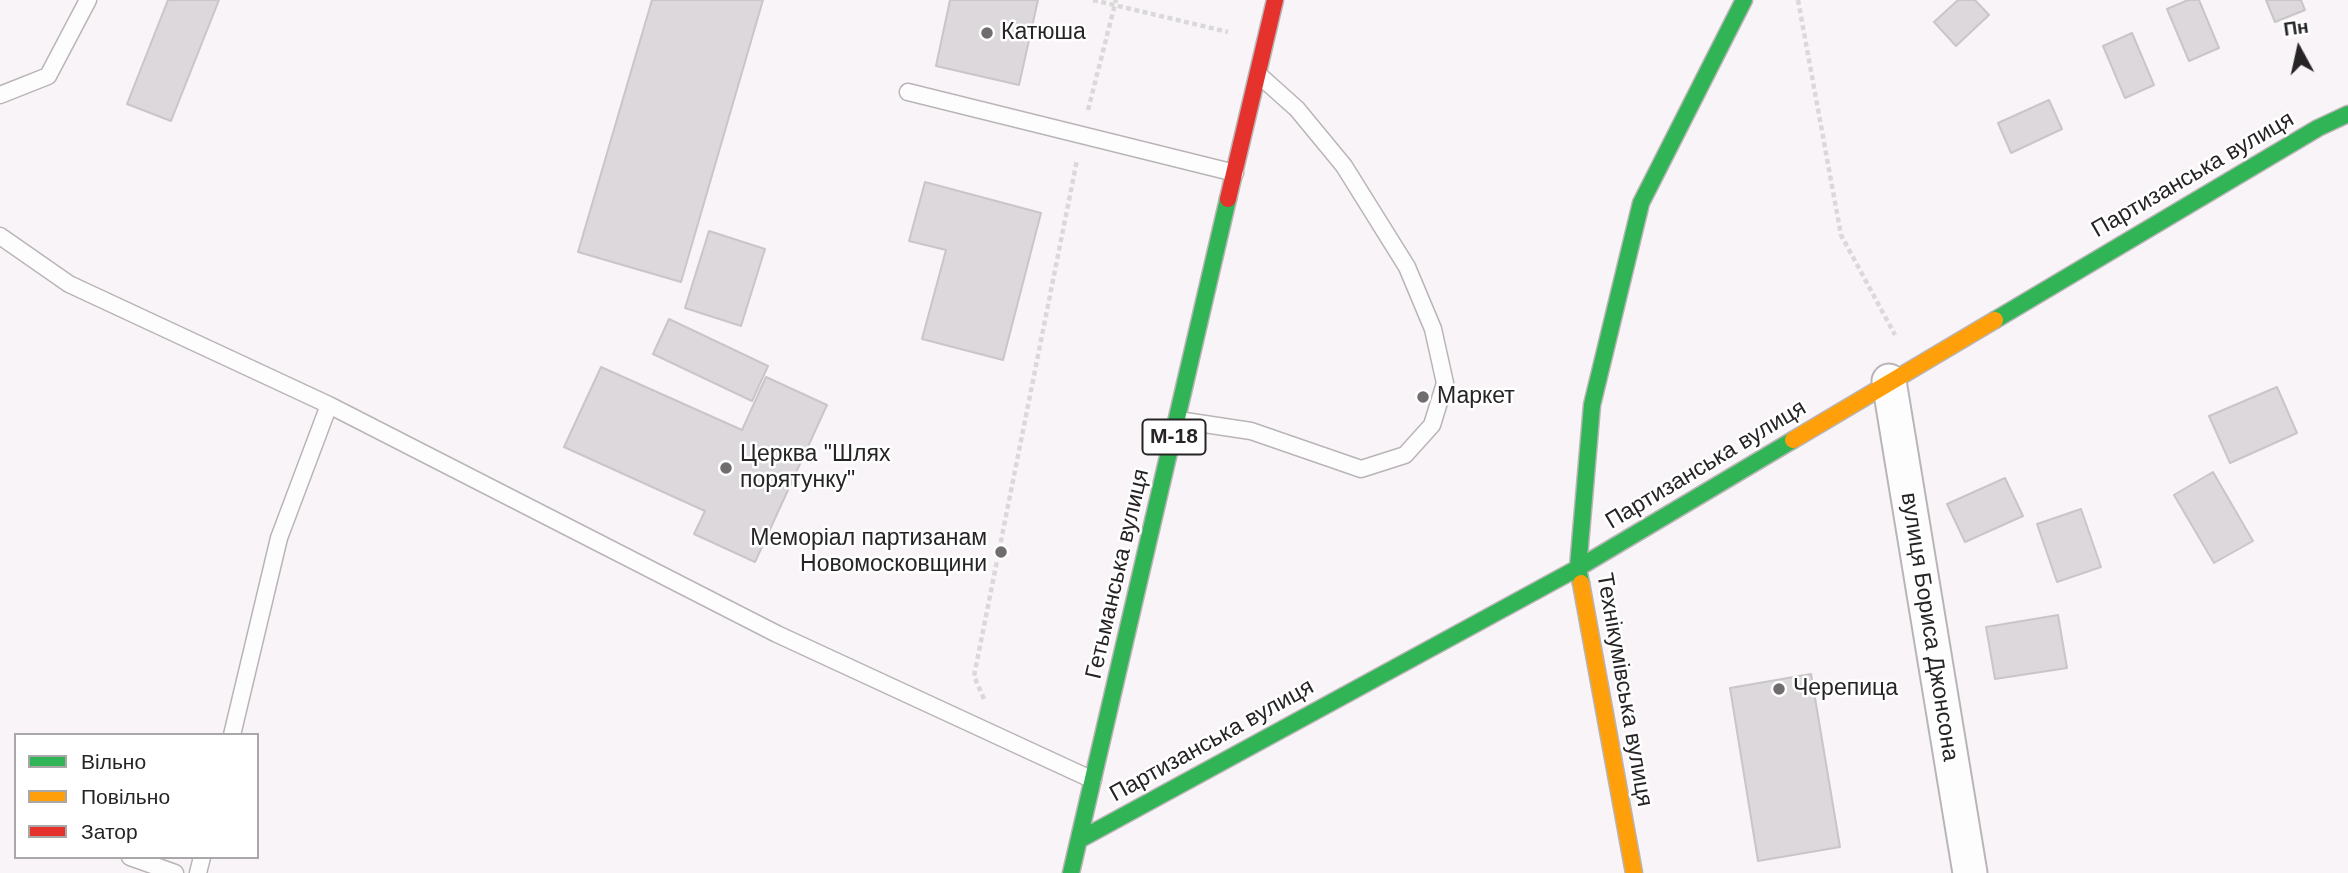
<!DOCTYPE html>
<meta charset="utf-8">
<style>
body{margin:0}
#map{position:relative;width:2348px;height:873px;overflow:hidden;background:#f9f4f7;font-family:Arial,sans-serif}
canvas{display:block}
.legend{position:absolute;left:14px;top:733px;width:245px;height:126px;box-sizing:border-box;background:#fff;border:2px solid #a9a7a8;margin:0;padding:9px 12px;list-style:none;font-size:21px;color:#272426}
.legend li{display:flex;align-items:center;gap:14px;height:35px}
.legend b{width:35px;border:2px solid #a9a7a8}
.north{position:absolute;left:2264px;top:14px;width:70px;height:70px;-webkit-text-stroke:5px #fff;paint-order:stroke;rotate:352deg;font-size:19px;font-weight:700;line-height:28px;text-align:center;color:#272426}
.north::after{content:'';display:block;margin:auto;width:24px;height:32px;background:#272426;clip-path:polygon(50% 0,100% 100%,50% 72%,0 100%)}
</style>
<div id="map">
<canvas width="2348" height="873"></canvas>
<ul class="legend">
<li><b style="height:9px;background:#30b455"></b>Вільно</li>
<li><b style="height:9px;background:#ff9f0a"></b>Повільно</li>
<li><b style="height:9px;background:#e5322d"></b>Затор</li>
</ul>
<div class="north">Пн</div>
</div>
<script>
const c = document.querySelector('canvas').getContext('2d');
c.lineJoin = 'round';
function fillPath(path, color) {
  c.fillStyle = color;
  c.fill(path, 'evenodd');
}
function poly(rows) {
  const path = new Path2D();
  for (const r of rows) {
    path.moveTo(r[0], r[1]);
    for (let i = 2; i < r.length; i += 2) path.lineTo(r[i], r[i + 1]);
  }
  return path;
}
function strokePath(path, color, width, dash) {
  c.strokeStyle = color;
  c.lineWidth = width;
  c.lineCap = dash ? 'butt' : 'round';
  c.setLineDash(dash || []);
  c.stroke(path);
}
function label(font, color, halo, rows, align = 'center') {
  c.font = font + ' Arial,sans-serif';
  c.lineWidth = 5;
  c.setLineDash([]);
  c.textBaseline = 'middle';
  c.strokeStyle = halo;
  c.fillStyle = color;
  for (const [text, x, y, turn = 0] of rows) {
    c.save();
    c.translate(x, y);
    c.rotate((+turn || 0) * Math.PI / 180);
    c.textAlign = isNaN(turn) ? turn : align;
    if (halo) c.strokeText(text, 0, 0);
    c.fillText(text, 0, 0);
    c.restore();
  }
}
const building = poly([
 [168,0,219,0,171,121,127,104,168,0],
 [652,0,763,0,681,282,578,252,652,0],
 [950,0,1038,0,1019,85,936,66,950,0],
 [1958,0,1975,0,1989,15,1956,46,1934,22,1958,0],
 [2188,0,2199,0,2219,48,2189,61,2167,9,2188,0],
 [2266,0,2301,0,2305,10,2275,22,2266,0],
 [2132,33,2154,85,2125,98,2103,46,2132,33],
 [2049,100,2062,129,2011,153,1998,123,2049,100],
 [925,182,1041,213,1003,360,922,339,946,250,909,241,925,182],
 [709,231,765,249,741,326,685,308,709,231],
 [669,319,768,366,752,401,653,354,669,319],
 [601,367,742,430,766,377,827,405,755,562,694,534,705,511,564,447,601,367],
 [2277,387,2297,433,2230,463,2209,416,2277,387],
 [2213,472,2253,541,2214,563,2174,495,2213,472],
 [2005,478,2023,516,1965,542,1947,504,2005,478],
 [2081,509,2101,567,2057,582,2037,524,2081,509],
 [2058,615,2067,668,1995,679,1986,627,2058,615],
 [1811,674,1840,847,1758,861,1730,688,1811,674]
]);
fillPath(building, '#dcd8db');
strokePath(building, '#c9c6c8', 2);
const lane = poly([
 [908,92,1235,173],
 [0,95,48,76,88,0],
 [0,236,69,284,329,405,777,634,1093,780],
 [1178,420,1251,431,1361,469,1405,455,1432,425,1445,383,1433,329,1407,267,1344,166,1297,109,1259,75],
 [232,735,279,538,329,405],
 [130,857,175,873],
 [198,873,202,857]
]);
const street = poly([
 [1889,381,1970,873]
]);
const fast = poly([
 [1995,320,2318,128,2348,114],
 [1581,583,1578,568,1592,405,1641,203,1744,0],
 [1079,840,1578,568,1793,440],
 [1071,873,1228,199]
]);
const slow = poly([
 [1793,440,1995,320],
 [1581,583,1634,873]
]);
const jam = poly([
 [1228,199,1275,0]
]);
strokePath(lane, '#b9b5b7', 19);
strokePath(street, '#b9b5b7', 37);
strokePath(fast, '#b9b5b7', 19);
strokePath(slow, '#b9b5b7', 19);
strokePath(jam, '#b9b5b7', 19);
strokePath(poly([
 [1093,0,1228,32],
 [1798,0,1841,235,1895,335],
 [1088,110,1116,0],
 [984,699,974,676,1077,160]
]), '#dad9d9', 4.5, [5, 3.5]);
strokePath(lane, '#fefdfe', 16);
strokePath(street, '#fefdfe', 33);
strokePath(fast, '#30b455', 16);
strokePath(slow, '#ff9f0a', 16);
strokePath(jam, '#e5322d', 16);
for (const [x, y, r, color] of [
 [987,33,7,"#706d6f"],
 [1423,397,7,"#706d6f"],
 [726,468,7,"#706d6f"],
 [1001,552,7,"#706d6f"],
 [1779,689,7,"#706d6f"]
]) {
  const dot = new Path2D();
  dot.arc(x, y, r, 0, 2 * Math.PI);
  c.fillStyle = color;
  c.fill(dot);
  strokePath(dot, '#fff', 2.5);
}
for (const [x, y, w] of [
 [1174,437,63]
]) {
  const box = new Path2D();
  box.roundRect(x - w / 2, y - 17.5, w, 35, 5);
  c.fillStyle = '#fff';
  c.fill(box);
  strokePath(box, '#272426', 2);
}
label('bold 21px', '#272426', null, [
 ["М-18",1174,437]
]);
label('23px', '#272426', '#fff', [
 ["Катюша",1001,33],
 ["Маркет",1437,397],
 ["Церква \"Шлях",740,455],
 ["порятунку\"",740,481],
 ["Меморіал партизанам",987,539,"right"],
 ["Новомосковщини",987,565,"right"],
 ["Черепица",1793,689]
], 'left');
label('23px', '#272426', '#fff', [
 ["Партизанська вулиця",2193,175,-30],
 ["Партизанська вулиця",1706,465,-31],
 ["Гетьманська вулиця",1118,574,-77],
 ["вулиця Бориса Джонсона",1929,627,81],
 ["Технікумівська вулиця",1624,690,80],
 ["Партизанська вулиця",1212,741,-29]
]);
</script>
